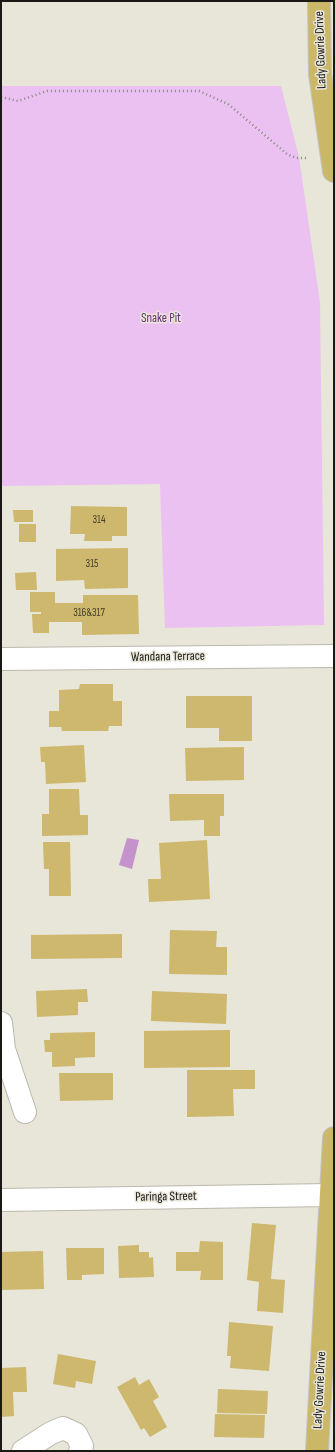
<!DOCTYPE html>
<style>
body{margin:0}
#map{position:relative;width:335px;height:1452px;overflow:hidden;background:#e8e5d9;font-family:"Sofia Sans Condensed",sans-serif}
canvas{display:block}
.frame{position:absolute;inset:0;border:2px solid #1a1915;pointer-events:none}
</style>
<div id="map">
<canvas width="335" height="1452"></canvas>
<div class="frame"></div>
</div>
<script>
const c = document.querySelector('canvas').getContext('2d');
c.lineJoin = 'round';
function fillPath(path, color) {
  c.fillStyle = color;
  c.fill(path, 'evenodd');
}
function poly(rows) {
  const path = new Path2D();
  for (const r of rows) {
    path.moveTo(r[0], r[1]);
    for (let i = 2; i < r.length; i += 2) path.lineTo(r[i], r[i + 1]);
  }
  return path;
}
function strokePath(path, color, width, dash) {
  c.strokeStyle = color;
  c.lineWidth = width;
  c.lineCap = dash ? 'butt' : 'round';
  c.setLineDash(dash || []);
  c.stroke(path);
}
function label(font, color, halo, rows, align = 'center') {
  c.font = font + ' "Sofia Sans Condensed",sans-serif';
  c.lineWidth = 3;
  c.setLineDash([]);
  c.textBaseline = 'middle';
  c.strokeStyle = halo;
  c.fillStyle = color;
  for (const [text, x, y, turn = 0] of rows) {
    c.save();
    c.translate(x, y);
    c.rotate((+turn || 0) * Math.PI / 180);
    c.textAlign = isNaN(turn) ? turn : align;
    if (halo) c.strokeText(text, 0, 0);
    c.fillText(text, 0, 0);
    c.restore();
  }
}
fillPath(poly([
 [1,86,281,86,299,157,320,302,324,625,165,628,160,484,1,486]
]), '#ebc1f2');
fillPath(poly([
 [127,838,139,840,132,869,119,865]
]), '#c493cc');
fillPath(poly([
 [71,506,127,507,127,536,112,536,112,541,84,541,85,534,70,534],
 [13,510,33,510,33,522,14,522],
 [19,524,36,524,36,542,19,542],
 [128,548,128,588,85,589,84,580,56,581,56,549],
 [36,572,37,590,16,590,15,573],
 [30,592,55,592,55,603,83,603,83,595,138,595,139,634,82,635,82,622,49,622,49,633,33,633,32,614,41,614,41,612,30,612],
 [80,684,113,684,113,701,122,701,122,726,109,726,108,731,62,731,61,727,49,727,49,711,59,711,59,690,79,689],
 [186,696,252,696,252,741,219,741,219,728,186,728],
 [84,745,86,782,46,784,45,762,41,762,40,747],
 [244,747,244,780,186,781,185,748],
 [49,789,79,789,80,815,88,815,88,835,42,836,42,814,49,814],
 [169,794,224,794,224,816,220,816,220,836,204,836,204,820,170,821],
 [207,840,210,899,149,902,148,879,161,879,159,843],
 [43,842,70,842,71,896,49,896,49,869,44,869],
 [170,930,217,931,216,947,227,947,227,975,169,974],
 [122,934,122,958,31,959,31,935],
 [87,989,88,1002,78,1002,78,1015,37,1017,36,991],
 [152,991,227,994,226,1024,151,1021],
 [230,1030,230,1067,144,1068,144,1031],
 [95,1032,95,1057,75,1058,75,1066,52,1067,52,1052,45,1052,44,1040,50,1040,50,1033],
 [187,1070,255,1070,255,1089,233,1089,234,1116,187,1117],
 [59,1073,113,1073,113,1100,60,1101],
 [252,1223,276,1225,271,1279,285,1280,283,1313,257,1311,259,1282,247,1280],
 [200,1241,223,1242,223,1280,200,1280,201,1271,176,1271,176,1252,199,1252],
 [139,1245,139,1252,149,1252,149,1258,153,1257,154,1277,119,1278,118,1246],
 [66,1248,104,1248,104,1274,82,1275,82,1280,67,1280],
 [43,1251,44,1289,1,1290,1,1252],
 [229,1322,273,1326,269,1371,230,1368,231,1356,227,1356],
 [58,1354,96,1361,92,1384,76,1381,75,1388,53,1384],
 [26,1367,27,1392,13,1392,14,1416,1,1417,1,1368],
 [135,1377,139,1385,149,1379,159,1397,153,1401,167,1427,150,1437,144,1428,141,1430,117,1387],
 [218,1389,268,1391,267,1414,217,1413],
 [215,1414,265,1415,264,1438,214,1437]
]), '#ceb86e');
const minor = poly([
 [1,659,334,656],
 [1,1023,4,1049,25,1112],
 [1,1200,331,1195],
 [23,1451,51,1433,63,1428,76,1434,82,1446,80,1451]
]);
const major = poly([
 [319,1,320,74,334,171],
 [317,1451,334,1138]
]);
strokePath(minor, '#bbb8ad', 24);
strokePath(major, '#c3c3c2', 24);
strokePath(poly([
 [1,97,18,101,47,91,199,91,228,104,287,154,296,158,306,158]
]), '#8a8880', 2.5, [1, 3]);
strokePath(minor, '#fff', 22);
strokePath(major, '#cab868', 22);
label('11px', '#47412b', null, [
 ["314",99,520],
 ["315",92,564],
 ["316&317",89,613]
]);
label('13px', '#1a1915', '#e8e5d9', [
 ["Lady Gowrie Drive",321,50,-92],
 ["Wandana Terrace",168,657,-1],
 ["Paringa Street",166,1197,-1],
 ["Lady Gowrie Drive",320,1390,-87]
]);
label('13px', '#6b2f75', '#e8e5d9', [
 ["Snake Pit",161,319]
]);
</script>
